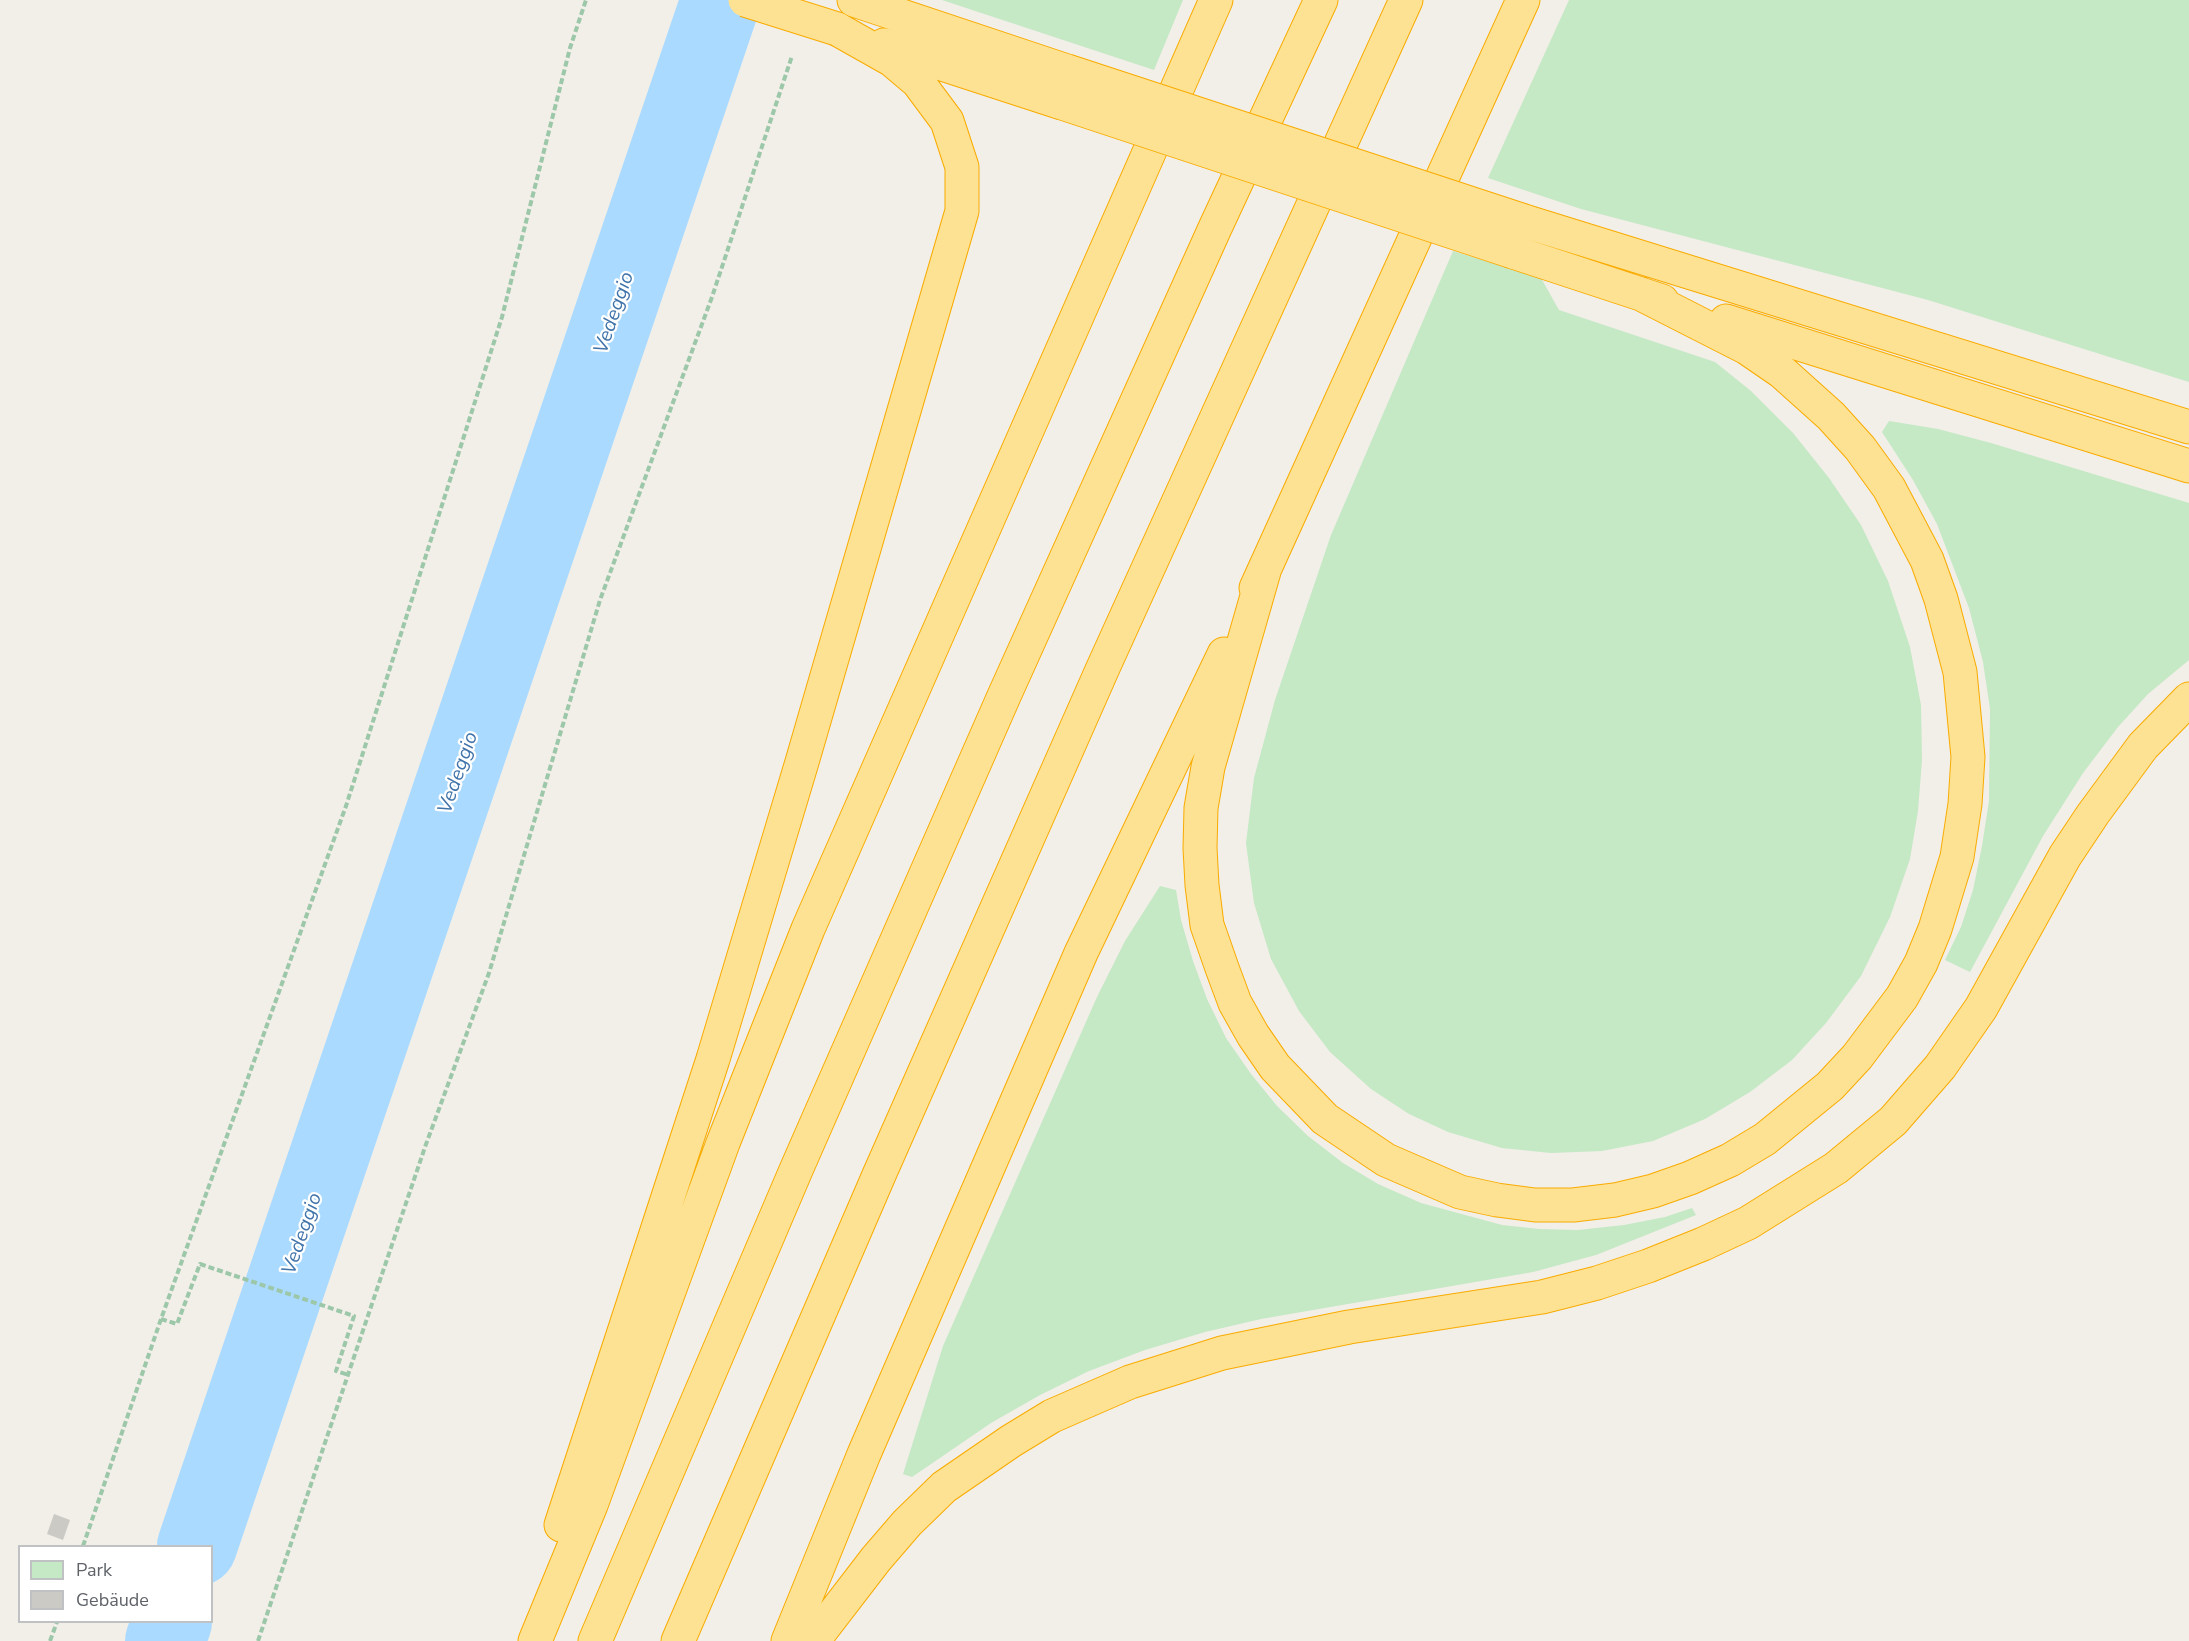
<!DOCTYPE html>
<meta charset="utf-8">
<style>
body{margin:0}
#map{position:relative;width:2189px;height:1641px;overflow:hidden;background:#f1efe8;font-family:"Nunito Sans",sans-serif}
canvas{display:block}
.legend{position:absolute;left:18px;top:1545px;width:195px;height:78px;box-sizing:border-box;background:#fff;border:2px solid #bfc1c3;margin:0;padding:8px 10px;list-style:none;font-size:18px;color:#5f6368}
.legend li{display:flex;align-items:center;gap:12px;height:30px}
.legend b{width:30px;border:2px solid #bfc1c3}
</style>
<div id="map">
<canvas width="2189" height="1641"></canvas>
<ul class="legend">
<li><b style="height:16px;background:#c5e8c5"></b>Park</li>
<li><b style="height:16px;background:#cccac5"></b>Gebäude</li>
</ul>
</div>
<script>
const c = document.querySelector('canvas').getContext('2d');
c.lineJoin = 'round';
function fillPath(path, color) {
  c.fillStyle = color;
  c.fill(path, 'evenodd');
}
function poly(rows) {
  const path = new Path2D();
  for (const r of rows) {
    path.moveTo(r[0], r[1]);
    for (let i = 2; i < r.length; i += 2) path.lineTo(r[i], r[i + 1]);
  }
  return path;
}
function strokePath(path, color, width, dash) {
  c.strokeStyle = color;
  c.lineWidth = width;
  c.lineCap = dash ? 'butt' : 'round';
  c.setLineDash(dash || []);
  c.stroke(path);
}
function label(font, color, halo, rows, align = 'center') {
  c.font = font + ' "Nunito Sans",sans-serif';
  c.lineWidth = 4.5;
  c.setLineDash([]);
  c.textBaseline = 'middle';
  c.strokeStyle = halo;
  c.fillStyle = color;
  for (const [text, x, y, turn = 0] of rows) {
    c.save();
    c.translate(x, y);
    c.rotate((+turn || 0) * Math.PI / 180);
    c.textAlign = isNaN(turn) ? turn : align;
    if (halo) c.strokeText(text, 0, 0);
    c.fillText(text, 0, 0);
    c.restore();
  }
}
fillPath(poly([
 [942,0,1183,0,1154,70],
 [1569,0,2189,0,2189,382,1928,300,1581,209,1488,178],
 [1453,251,1541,278,1559,310,1715,362,1751,391,1793,433,1829,478,1861,525,1888,581,1910,647,1921,705,1922,760,1918,811,1910,859,1890,917,1861,976,1826,1023,1792,1060,1750,1092,1705,1119,1653,1141,1602,1151,1551,1153,1502,1148,1448,1132,1409,1114,1371,1089,1330,1052,1299,1011,1271,959,1254,903,1246,843,1254,778,1275,700,1331,535],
 [1889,421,1938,429,1991,443,2189,503,2189,660,2148,694,2118,727,2083,773,2043,836,1970,972,1945,960,1961,927,1973,890,1982,846,1989,801,1990,709,1983,662,1969,608,1937,524,1913,480,1882,432],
 [1160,886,1176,890,1181,920,1193,961,1207,999,1226,1038,1251,1074,1277,1106,1308,1136,1343,1163,1378,1184,1421,1203,1502,1225,1539,1229,1578,1230,1624,1225,1665,1217,1692,1208,1696,1215,1596,1255,1533,1272,1261,1319,1205,1332,1145,1350,1089,1371,1040,1395,991,1423,912,1477,903,1474,943,1346,1097,997,1125,941]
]), '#c5e8c5');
strokePath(poly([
 [197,1546,721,0],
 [165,1641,172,1622]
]), '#aadaff', 80);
fillPath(poly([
 [54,1514,70,1520,63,1540,47,1534]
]), '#cccac5');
const highway = poly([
 [854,0,1067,71],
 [884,45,1059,102],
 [1524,221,2189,427],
 [1513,252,1662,301],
 [1726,321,2189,466],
 [1265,568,1208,767,1201,808,1200,848,1202,885,1207,925,1222,968,1235,1003,1253,1035,1275,1067,1325,1119,1386,1160,1460,1192,1497,1200,1535,1205,1573,1205,1615,1200,1653,1191,1690,1178,1730,1160,1765,1139,1830,1086,1857,1057,1902,997,1921,963,1935,929,1957,857,1965,804,1968,757,1960,672,1941,599,1927,560,1889,488,1860,448,1831,416,1782,372,1747,348,1641,294],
 [1256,588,1523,0],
 [561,1525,713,1059,802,762,962,211,962,167,947,121,918,82,892,60,837,29],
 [535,1641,591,1505,723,1143,808,929,1216,0],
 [595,1641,796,1170,1004,696,1215,228,1321,0],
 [678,1641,879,1175,1102,670,1406,0],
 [788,1641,864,1454,1081,953,1224,654],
 [813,1641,876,1559,907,1523,944,1487,1011,1441,1052,1416,1130,1382,1222,1353,1349,1327,1542,1297,1597,1283,1648,1266,1703,1244,1748,1223,1836,1168,1893,1121,1940,1067,1981,1008,2065,856,2093,814,2143,746,2189,699]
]);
strokePath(highway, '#f9ab00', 35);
strokePath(poly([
 [161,1319,177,1324,200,1264,354,1316,336,1371,349,1375],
 [83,1546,161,1319,346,806,502,317,570,48,586,0],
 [50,1641,57,1622],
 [258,1641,425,1147,489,973,600,600,712,297,792,56]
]), '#9cc7a9', 4, [6, 3]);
strokePath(highway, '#fde293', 33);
const highwayBridge = poly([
 [745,0,837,29],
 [1067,71,1524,221],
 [1059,102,1513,252]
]);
strokePath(highwayBridge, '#f9ab00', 35, []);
strokePath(highwayBridge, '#fde293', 33);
label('italic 20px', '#4174aa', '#fff', [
 ["Vedeggio",615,313,-71],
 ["Vedeggio",459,773,-71],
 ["Vedeggio",303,1234,-71]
]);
</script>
